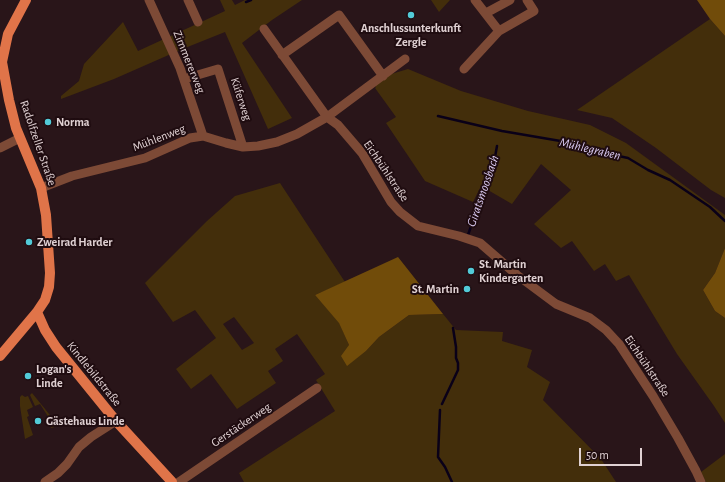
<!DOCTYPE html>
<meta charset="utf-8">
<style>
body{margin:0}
#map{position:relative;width:725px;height:482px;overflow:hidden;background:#291519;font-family:"Alegreya Sans",sans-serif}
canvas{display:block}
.scale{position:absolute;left:579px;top:448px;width:63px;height:18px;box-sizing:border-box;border:2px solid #e0d1d3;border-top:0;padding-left:5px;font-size:12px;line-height:14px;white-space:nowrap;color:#e0d1d3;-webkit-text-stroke:3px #1f0c10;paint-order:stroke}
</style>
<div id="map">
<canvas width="725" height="482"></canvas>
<div class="scale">50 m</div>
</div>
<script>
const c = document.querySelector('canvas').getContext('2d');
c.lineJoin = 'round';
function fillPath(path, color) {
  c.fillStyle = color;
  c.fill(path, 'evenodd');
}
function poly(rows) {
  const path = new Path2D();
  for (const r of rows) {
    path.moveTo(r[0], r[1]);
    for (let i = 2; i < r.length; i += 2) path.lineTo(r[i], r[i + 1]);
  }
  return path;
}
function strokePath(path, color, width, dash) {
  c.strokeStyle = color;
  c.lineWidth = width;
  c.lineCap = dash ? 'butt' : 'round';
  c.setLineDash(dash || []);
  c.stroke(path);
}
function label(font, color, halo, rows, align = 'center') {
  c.font = font + ' "Alegreya Sans",sans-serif';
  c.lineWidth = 4;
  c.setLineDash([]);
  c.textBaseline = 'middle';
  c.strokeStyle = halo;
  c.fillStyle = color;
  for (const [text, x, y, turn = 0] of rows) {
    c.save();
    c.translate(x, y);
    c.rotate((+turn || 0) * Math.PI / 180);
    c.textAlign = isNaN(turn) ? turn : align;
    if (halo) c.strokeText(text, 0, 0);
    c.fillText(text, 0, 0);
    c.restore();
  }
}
fillPath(poly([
 [220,0,232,0,235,5,245,0,302,0,272,20,242,43,292,118,268,129,225,32,180,50,114,79,61,99,61,96,79,81,84,64,123,22,138,51,225,11],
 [431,0,450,0,439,12],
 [710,19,725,36,725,198,711,190,656,148,612,118,577,110],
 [408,69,461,91,528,111,590,125,626,143,725,215,725,248,715,273,703,290,715,311,725,318,725,423,714,406,677,354,629,275,616,281,605,264,594,271,572,241,561,248,534,224,571,190,541,164,512,204,481,186,473,202,425,181,386,123,396,117,375,88,376,87,375,85,388,75],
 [280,183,345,282,315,295,339,322,349,345,347,365,366,351,379,337,409,315,443,314,456,330,503,332,502,341,532,350,527,367,550,382,543,400,601,459,616,482,244,482,239,473,335,411,316,380,325,374,297,334,275,349,283,361,268,371,276,383,237,409,211,374,191,389,176,369,216,338,195,310,173,322,145,283,207,221,235,196],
 [234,317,254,343,242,350,223,324],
 [32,393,54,420,58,426,51,428,47,415,40,404,35,406,30,395],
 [22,395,25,397,28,396,33,407,27,410,29,416,27,417,33,435,25,439,20,406,20,397],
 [725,454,725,482,706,482,701,472]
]), '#432e0b');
fillPath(poly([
 [697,0,725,0,725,36,710,19],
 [725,248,725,318,715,311,703,290,715,273],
 [398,257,443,314,409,315,379,337,366,351,347,366,341,356,349,345,339,323,315,295]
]), '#714c0a');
strokePath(poly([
 [246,2,251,0],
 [438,116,502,131,578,144,614,155,628,158,648,170,670,180,710,207,725,221],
 [468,235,476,212,479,207,480,197,486,189,485,181,493,168,497,146],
 [442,404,458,370,458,363,456,358,456,347,453,328],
 [440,410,438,457,445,467,452,482]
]), '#0a0018', 2.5);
strokePath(poly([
 [149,0,180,68,203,136],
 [188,0,198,22],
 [486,13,510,0],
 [264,29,327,117,338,125,362,153,391,202,400,212,418,226,459,236,480,243,517,275,556,304,590,318,606,330,619,344,653,396,678,438,696,471,701,482],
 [499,31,534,11,527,0],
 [282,55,339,15,383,76],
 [464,69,499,31,475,0],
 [184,79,218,69,243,147],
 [0,148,20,138],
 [41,188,72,176,145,158,190,138,203,136,226,143,243,147,258,146,277,142,297,134,327,117,405,59],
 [45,482,58,473,67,464,79,447,91,437,116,421],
 [179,482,317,388]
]), '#7d4a36', 9);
strokePath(poly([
 [37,312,45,330,56,347,116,421,172,482],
 [0,356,37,312,45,300,49,287,50,273,46,215,41,188,16,128,9,100,2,62,8,34,26,0]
]), '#e07449', 10);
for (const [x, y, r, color] of [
 [411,15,4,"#52cbd8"],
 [48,122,4,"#52cbd8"],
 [29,242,4,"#52cbd8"],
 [471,271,4,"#52cbd8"],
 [467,289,4,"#52cbd8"],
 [28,376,4,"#52cbd8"],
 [38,421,4,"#52cbd8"]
]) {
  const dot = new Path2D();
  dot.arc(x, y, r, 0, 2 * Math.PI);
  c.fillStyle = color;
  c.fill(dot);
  strokePath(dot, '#1f0c10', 1.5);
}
label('bold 12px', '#e0d1d3', '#1f0c10', [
 ["Anschlussunterkunft",411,28,"center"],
 ["Zergle",411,42,"center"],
 ["Norma",56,122],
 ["Zweirad Harder",37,242],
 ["St. Martin",479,264],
 ["Kindergarten",479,278],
 ["St. Martin",459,289,"right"],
 ["Logan's",36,369],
 ["Linde",36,383],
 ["Gästehaus Linde",46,421]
], 'left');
label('12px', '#e0d1d3', '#1f0c10', [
 ["Zimmererweg",189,62,68],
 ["Küferweg",241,99,72],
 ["Mühlenweg",159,138,-21],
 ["Radolfzeller Straße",38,143,71],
 ["Eichbühlstraße",386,171,56],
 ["Eichbühlstraße",647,366,56],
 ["Kindlebildstraße",94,374,51],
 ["Gerstäckerweg",241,425,-34]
]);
label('italic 13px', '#dcccf4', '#1f0c10', [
 ["Mühlegraben",590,149,13],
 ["Giratsmoosbach",483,191,-71]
]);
</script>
